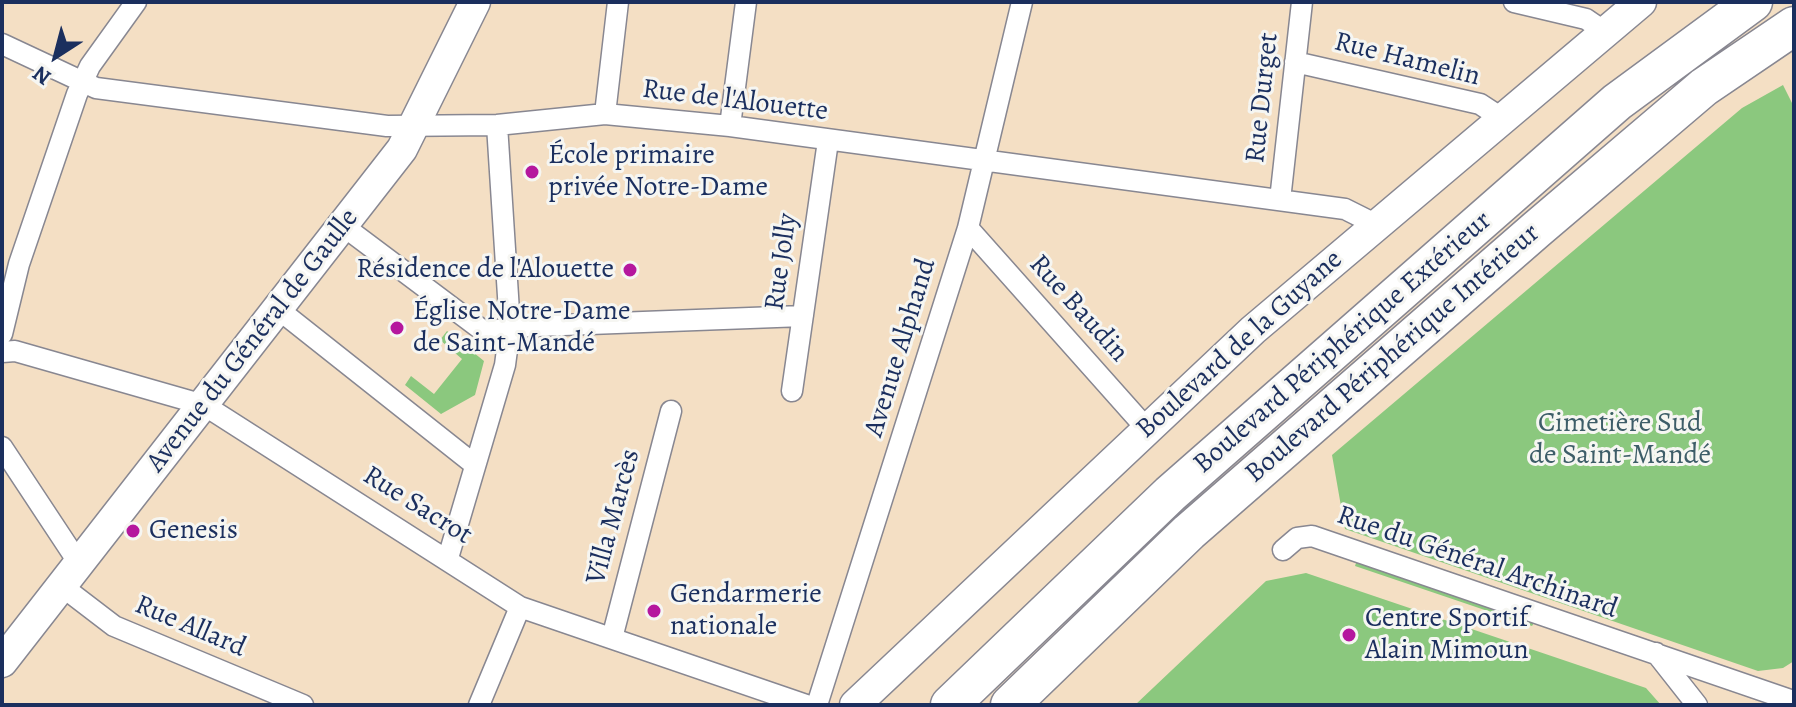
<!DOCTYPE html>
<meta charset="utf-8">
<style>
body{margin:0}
#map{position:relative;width:1796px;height:707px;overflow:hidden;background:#f4dfc4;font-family:Alegreya,serif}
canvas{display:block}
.frame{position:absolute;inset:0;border:4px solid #1b2f5e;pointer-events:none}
.north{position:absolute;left:16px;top:16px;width:80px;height:80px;-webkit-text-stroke:6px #f6f6f2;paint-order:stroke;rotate:216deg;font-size:22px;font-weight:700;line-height:32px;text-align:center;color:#1b2f5e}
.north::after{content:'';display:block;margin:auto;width:28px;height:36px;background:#1b2f5e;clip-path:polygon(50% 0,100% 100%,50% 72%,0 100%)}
</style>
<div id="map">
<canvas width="1796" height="707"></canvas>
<div class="frame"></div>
<div class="north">N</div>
</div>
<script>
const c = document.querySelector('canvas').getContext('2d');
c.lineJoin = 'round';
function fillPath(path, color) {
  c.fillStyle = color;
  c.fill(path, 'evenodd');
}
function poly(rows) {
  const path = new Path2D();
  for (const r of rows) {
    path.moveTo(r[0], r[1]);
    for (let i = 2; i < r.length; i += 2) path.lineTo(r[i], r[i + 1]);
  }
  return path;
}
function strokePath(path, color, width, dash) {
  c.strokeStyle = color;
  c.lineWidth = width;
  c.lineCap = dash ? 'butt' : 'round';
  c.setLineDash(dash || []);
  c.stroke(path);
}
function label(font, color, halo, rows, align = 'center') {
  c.font = font + ' Alegreya,serif';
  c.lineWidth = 6;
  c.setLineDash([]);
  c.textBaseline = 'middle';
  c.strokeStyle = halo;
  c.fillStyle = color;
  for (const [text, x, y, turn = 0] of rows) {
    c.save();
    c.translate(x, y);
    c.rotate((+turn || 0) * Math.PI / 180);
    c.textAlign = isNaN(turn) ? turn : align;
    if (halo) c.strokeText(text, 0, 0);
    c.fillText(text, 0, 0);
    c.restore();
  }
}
fillPath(poly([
 [1783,85,1794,107,1794,661,1783,668,1758,671,1345,529,1332,455,1742,108],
 [447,331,484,361,475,395,441,414,405,385,411,376,434,394,462,359,440,340],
 [1357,560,1533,620,1534,623,1532,626,1355,566],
 [1306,573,1646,688,1661,705,1135,705,1266,581]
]), '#8bc87e');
const street = poly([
 [1514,2,1586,19,1605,32],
 [2,44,96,88,387,126,497,125,605,114,730,126,1345,209,1377,225],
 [1295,62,1480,104,1503,119],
 [605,114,618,2],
 [730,126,746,2],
 [1280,200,1302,2],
 [342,225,486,333,510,327,803,316],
 [968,228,1146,428],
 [278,309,475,465],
 [2,334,19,264,77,94,90,66,136,2],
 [2,352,15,351,204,405,520,607,806,705],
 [792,391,828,141],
 [2,447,80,565],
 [1283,550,1297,538,1312,536,1790,700],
 [448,558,505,365,510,327,497,125],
 [63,587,114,626,303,705],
 [612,638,671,411],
 [1656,653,1697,705],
 [479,705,520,607],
 [817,705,968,228,1022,2]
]);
const secondary = poly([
 [2,662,402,149,475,2],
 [855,705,1253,330,1641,2]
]);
const highway = poly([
 [950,705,1170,494,1617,102,1753,2],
 [1010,705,1189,532,1537,229,1704,87,1794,26]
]);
strokePath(street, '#888791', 23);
strokePath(secondary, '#888791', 33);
strokePath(highway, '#888791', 41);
strokePath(street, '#fff', 20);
strokePath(secondary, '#fff', 30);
strokePath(highway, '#fff', 38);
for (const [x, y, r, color] of [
 [532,172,8,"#b5179e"],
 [630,270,8,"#b5179e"],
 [397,328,8,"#b5179e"],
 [133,531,8,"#b5179e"],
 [654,611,8,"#b5179e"],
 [1349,635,8,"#b5179e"]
]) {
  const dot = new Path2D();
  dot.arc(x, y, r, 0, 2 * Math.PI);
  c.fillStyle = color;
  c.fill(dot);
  strokePath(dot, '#f6f6f2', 3);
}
label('28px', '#1b2f5e', '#f6f6f2', [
 ["Rue Hamelin",1407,60,14],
 ["Rue Durget",1263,98,-84],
 ["Rue de l'Alouette",735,101,7],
 ["Rue Jolly",782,262,-82],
 ["Rue Baudin",1078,309,48],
 ["Avenue du Général de Gaulle",253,341,-52],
 ["Boulevard Périphérique Extérieur",1343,343,-41],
 ["Boulevard de la Guyane",1240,345,-42],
 ["Avenue Alphand",901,348,-73],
 ["Boulevard Périphérique Intérieur",1393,354,-41],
 ["Rue Sacrot",417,506,32],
 ["Villa Marcès",614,517,-75],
 ["Rue du Général Archinard",1477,563,19],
 ["Rue Allard",190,627,23]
]);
label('28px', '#1b2f5e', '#f6f6f2', [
 ["École primaire",548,156],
 ["privée Notre-Dame",548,188],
 ["Résidence de l'Alouette",614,270,"right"],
 ["Église Notre-Dame",413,312],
 ["de Saint-Mandé",413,344],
 ["Genesis",149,531],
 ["Gendarmerie",670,595],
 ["nationale",670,627],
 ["Centre Sportif",1365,619],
 ["Alain Mimoun",1365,651]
], 'left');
label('28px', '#3d5d68', '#f6f6f2', [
 ["Cimetière Sud",1620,424],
 ["de Saint-Mandé",1620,456]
]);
</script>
